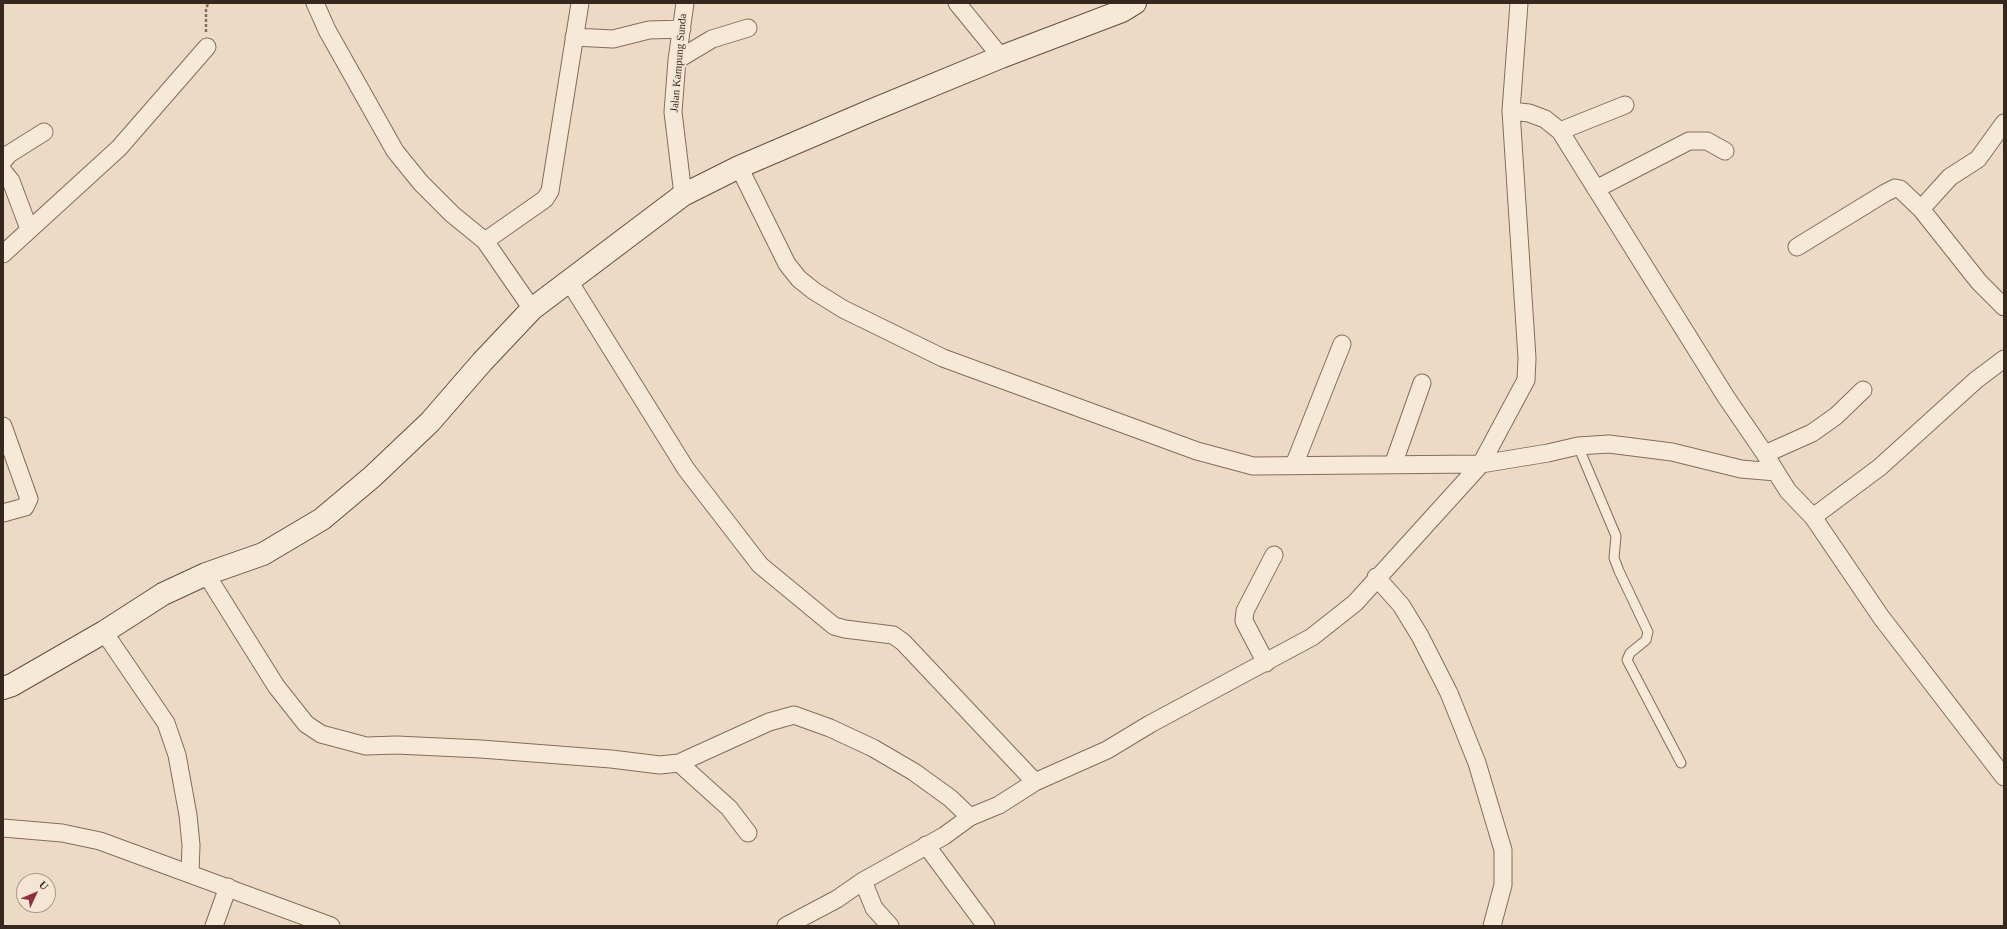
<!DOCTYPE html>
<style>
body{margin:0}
#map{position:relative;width:2007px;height:929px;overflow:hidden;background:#ecdac4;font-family:Georgia,serif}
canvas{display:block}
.frame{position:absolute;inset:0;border:4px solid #36271f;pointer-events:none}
.north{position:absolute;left:16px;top:873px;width:40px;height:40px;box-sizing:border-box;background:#f4e6d3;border:1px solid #a89a8b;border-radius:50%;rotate:46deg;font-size:11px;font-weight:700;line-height:16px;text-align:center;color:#36271f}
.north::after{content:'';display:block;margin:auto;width:14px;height:18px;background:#922e3d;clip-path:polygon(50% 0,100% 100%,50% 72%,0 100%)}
</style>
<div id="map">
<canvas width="2007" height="929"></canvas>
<div class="frame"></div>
<div class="north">U</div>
</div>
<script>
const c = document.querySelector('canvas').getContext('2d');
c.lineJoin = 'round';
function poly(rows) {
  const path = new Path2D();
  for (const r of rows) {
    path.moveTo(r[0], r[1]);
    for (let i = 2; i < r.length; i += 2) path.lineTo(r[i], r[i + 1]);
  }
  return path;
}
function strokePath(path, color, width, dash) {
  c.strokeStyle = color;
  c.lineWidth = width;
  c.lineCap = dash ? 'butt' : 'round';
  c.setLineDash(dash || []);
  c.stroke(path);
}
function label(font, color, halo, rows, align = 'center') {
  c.font = font + ' Georgia,serif';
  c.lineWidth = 4;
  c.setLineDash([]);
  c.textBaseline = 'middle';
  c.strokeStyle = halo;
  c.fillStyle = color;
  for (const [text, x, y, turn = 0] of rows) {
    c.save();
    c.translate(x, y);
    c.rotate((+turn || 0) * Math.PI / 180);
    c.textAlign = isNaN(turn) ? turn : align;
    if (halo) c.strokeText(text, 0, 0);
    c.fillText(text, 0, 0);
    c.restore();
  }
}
const lane = poly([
 [1578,446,1616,536,1614,558,1619,571,1648,632,1646,640,1630,653,1627,660,1681,763]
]);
const street = poly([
 [315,3,327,30,395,151,421,183,452,214,485,241,532,309],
 [957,3,1001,57],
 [574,37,613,39,649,30,682,29],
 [677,60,712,39,748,28],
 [1511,111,1529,113,1545,119,1560,131,1726,397,1765,454,1776,472],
 [1560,131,1625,105],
 [3,161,9,154,44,132],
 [739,167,787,264,799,279,814,291,843,309,943,358,1197,451,1253,466,1481,464,1548,453,1578,446,1609,444,1672,452,1741,469,1776,472,1788,491,1813,517,1881,617,2004,777],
 [3,171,11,181,29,229],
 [1596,189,1689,141,1707,141,1725,151],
 [683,195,673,112,677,60,685,3],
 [1921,209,1950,177,1978,159,2004,123],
 [485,241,545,199,550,191,580,3],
 [1797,247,1885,193,1895,188,1900,189,1921,209,1979,282,2004,307],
 [3,254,119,148,207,47],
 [569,281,686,469,760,565,834,626,845,629,893,635,903,642,1035,782],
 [3,426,29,499,25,507,3,513],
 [1765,454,1812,433,1836,416,1863,390],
 [1294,465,1342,344],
 [1393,465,1422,383],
 [1813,517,1880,467,1976,380,2004,359],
 [206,574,276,686,306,724,321,734,366,746,397,745,481,749,611,759,660,765,679,763,769,722,794,715,830,728,873,748,914,772,950,798,970,817,944,836,863,881,837,899,786,926],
 [1376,577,1401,605,1420,636,1449,693,1477,763,1503,850,1503,885,1492,926],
 [104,632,166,723,177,755,188,815,191,845,190,873],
 [1266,663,1244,621,1245,611,1274,555],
 [679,763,729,808,748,833],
 [970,817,999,805,1035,782,1107,750,1150,724,1312,637,1355,603,1481,464,1526,380,1527,358,1511,111,1519,3],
 [3,828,62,833,100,841,331,926],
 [926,845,986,926],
 [863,881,874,908,890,926],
 [214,926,228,887]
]);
const secondary = poly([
 [3,688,12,685,104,632,163,594,206,574,263,554,322,519,372,477,430,422,482,362,532,309,683,195,739,167,870,111,1001,57,1122,11,1135,3]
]);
strokePath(lane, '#866c5b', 11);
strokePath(street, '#866c5b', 19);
strokePath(secondary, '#684d3e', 24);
strokePath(poly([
 [206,32,206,10,208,3]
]), '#866c5b', 2.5, [3, 2]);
strokePath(lane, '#f7e9d7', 9);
strokePath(street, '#f7e9d7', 17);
strokePath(secondary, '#f7e9d7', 22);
label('11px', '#36271f', '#f4e6d3', [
 ["Jalan Kampung Sunda",679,63,-85]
]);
</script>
